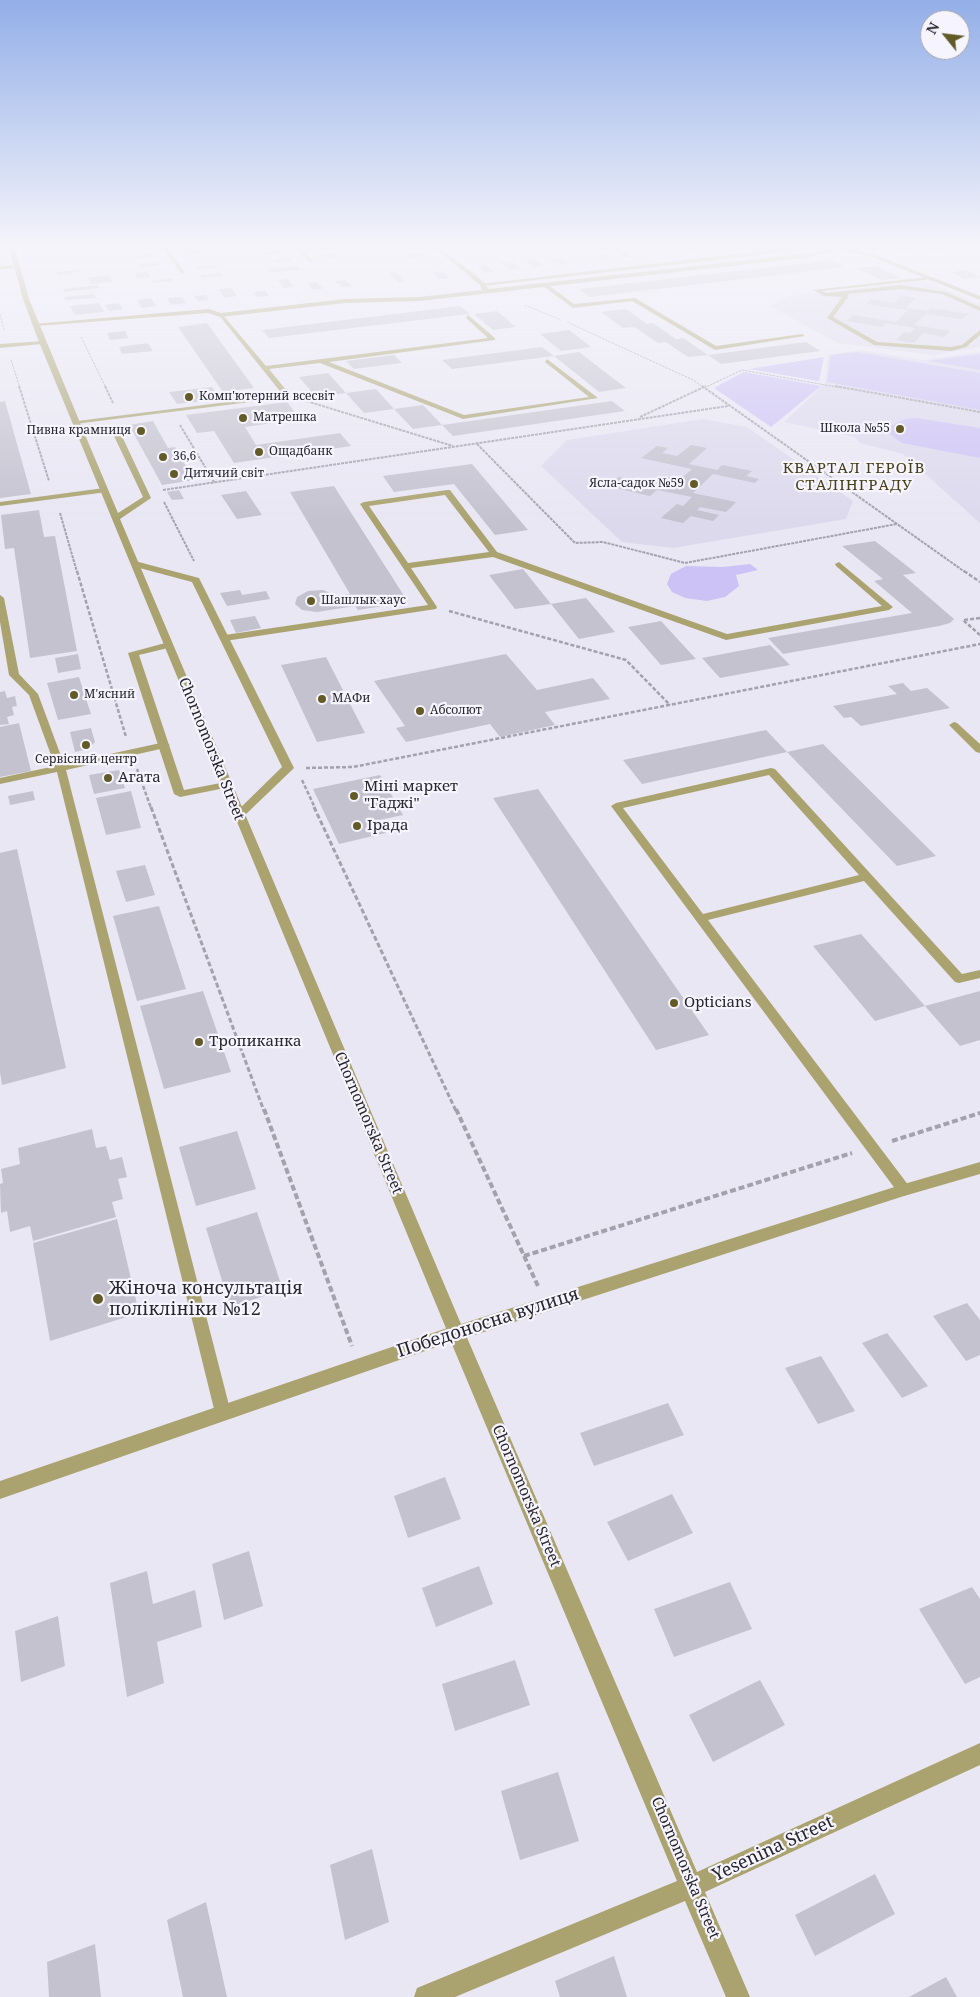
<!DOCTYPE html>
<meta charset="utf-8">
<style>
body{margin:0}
#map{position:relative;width:980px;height:1997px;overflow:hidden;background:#e9e7f4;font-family:"Noto Serif",serif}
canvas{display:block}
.north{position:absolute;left:920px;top:10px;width:50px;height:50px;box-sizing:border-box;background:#f6f4ff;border:1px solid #a3a2aa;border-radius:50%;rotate:299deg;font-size:14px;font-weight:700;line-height:20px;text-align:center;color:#27262b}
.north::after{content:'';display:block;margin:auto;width:18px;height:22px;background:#625a27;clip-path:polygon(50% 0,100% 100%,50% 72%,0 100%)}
</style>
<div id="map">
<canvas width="980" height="1997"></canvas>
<div class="north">N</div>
</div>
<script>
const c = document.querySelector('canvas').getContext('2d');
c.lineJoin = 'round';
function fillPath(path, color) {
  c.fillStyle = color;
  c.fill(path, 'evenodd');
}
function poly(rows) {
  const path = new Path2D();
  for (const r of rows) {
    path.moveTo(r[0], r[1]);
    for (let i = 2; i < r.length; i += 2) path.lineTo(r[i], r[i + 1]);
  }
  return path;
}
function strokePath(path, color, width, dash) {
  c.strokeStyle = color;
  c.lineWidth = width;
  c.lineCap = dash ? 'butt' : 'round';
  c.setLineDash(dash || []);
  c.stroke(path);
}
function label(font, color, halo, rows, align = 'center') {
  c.font = font + ' "Noto Serif",serif';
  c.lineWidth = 4.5;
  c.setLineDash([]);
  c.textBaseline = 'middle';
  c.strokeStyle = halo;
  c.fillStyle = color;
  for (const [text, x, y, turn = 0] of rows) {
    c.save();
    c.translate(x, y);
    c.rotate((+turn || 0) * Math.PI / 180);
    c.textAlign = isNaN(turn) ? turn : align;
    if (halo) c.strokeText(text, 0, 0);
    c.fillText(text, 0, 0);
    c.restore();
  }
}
fillPath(poly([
 [925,281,980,303,980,347,934,355,838,343,769,306,789,296],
 [860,350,923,360,980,352,980,523,903,454,860,443,855,437,784,422,825,383,828,355],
 [703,419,747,427,853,501,846,519,673,548,622,542,541,466,567,440]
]), '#dcd9ed');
fillPath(poly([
 [857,352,980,373,980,410,827,382,831,355],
 [980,354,980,370,928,361],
 [824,357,819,381,749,369],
 [744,372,821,386,771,427,714,388],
 [916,418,980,428,980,458,902,443,891,435,889,431,891,426,905,419],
 [750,564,758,570,736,575,739,586,725,597,707,601,685,598,672,592,667,584,671,574,686,566,723,567]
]), '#ccc2f5');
fillPath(poly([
 [276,244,278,246,253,249,251,246],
 [905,244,918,250,902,252,889,246],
 [953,244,976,244,980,247,965,249],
 [693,245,701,250,691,251,683,246],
 [937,245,947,249,932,251,922,247],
 [333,246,337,248,316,250,313,248],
 [610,248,618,248,632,257,624,258],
 [203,250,205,253,186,254,184,252],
 [279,250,282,253,264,255,261,252],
 [421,253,424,256,406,258,403,255],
 [153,254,155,257,133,259,131,257],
 [334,254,340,258,326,259,320,255],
 [603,254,612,259,601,260,593,255],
 [288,258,293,261,276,263,272,260],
 [533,258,544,266,534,267,523,259],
 [561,258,568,264,557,265,549,259],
 [832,260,846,267,589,297,579,289],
 [158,262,160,265,140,267,139,264],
 [512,262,521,269,511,270,502,263],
 [216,265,218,267,198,269,196,267],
 [487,265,494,272,484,273,477,266],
 [296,266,301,270,271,273,267,269],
 [876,266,901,278,882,280,857,268],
 [79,270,80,272,58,275,57,272],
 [967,270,980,277,964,279,952,272],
 [443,271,450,278,440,279,433,273],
 [147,272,151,277,138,278,134,273],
 [396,272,406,282,398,282,389,273],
 [221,273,223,276,202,278,200,275],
 [109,275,113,282,91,284,88,278],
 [171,278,173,281,152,283,150,281],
 [288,279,294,287,284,288,278,280],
 [345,280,352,286,342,287,335,281],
 [317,282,323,289,313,290,307,283],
 [98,285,99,288,65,292,63,289],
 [231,288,237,296,224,298,219,289],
 [266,291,269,296,257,297,254,292],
 [94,294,96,298,66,300,64,297],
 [206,295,209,300,198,301,194,296],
 [901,295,916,298,905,308,928,311,931,308,969,314,961,319,926,314,914,325,950,331,944,337,923,333,914,343,896,340,904,332,910,333,915,328,886,323,882,327,846,321,853,315,896,322,908,310,866,304,871,299,894,303],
 [181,297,186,303,171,305,167,298],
 [151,298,156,306,142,308,137,300],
 [99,303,104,312,75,315,70,306],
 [119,303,123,309,109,311,105,305],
 [460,306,470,314,269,338,262,330],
 [626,309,647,324,653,323,676,339,683,338,708,355,688,357,666,342,658,343,634,327,623,328,601,312],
 [497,311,516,327,493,330,474,314],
 [207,323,254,388,223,392,178,327],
 [569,330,591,347,561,351,540,334],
 [125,331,128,338,110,340,107,333],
 [806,342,820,351,721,364,708,355],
 [148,343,153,351,122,354,119,347],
 [542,347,554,356,452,369,442,360],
 [579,352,626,388,599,392,554,356],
 [394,355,402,363,354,369,346,361],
 [328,373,346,393,376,389,394,409,364,413,346,393,316,397,299,377],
 [212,387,220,399,177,404,169,392],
 [5,401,31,494,0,498,0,402],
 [612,401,625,411,453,436,442,425,413,429,394,409,423,405,442,425],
 [287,402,300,419,245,427,256,445,340,433,351,446,234,463,214,431,197,433,186,415],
 [153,421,168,448,175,447,194,480,162,485,129,425],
 [691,445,707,448,689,464,717,470,722,465,752,471,746,476,759,479,755,483,713,474,693,493,736,502,726,512,700,507,697,510,719,515,713,521,691,516,683,523,661,518,677,504,683,506,692,497,657,490,650,496,607,486,619,477,670,488,692,469,641,458,657,446,668,448,662,453,677,456],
 [472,464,528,530,495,535,454,484,394,492,383,476],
 [334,486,408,602,358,610,355,606,317,612,302,610,295,604,297,597,308,591,323,590,337,596,350,594,290,492],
 [179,490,184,499,172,500,167,492],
 [246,491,262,515,237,519,221,495],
 [39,510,44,537,55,536,77,651,30,658,14,548,5,549,1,515],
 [875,541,916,573,903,575,954,619,950,623,939,626,783,654,768,638,912,613,874,581,883,579,842,546],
 [523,569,551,604,515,609,489,575],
 [240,590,242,595,266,591,270,599,227,606,220,593],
 [586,598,615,632,579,639,551,604],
 [255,616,261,628,236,633,230,620],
 [661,621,696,659,661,665,628,627],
 [770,645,790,665,720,678,702,658],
 [78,654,81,669,58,673,55,658],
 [506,654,537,690,593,678,610,699,545,712,555,725,500,737,490,724,406,742,396,728,405,726,374,681],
 [326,657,365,733,317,742,281,665],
 [79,677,91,714,58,720,47,683],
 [903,683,911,691,927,688,950,708,861,726,851,717,844,718,833,706,897,694,888,686],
 [5,691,7,698,15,696,17,706,12,707,14,715,7,717,9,724,0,725,0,692],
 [19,723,31,771,0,777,0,727],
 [91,728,95,742,88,749,75,752,70,732],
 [766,730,787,752,823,744,936,856,897,866,787,752,642,784,623,760],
 [119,770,125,788,94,794,89,775],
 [380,775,403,815,379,820,386,833,339,844,313,789],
 [538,789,709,1035,656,1050,493,798],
 [33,791,35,800,10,805,8,796],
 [131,791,141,828,106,835,96,798],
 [17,849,66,1068,2,1085,0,1072,0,853],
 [145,865,155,895,126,902,116,871],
 [159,906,186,989,137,1001,113,916],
 [861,934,925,1006,875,1021,813,946],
 [203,991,231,1072,164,1089,140,1006],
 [980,991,980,1040,960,1046,925,1006],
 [92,1129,96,1148,106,1146,110,1160,122,1157,127,1177,118,1179,123,1199,112,1202,116,1217,33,1241,30,1226,10,1232,7,1211,1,1213,0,1184,3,1183,1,1169,20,1164,18,1148],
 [237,1131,256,1189,196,1206,179,1147],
 [257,1212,283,1290,230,1307,206,1228],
 [117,1219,139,1313,50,1341,33,1243],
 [967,1303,980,1320,980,1355,966,1361,933,1316],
 [887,1333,928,1386,902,1398,862,1343],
 [821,1356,855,1411,818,1424,785,1368],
 [668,1403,684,1435,594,1466,580,1433],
 [445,1477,461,1519,408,1538,394,1496],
 [672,1494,693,1533,628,1561,607,1522],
 [249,1551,263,1606,224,1620,212,1564],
 [479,1566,493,1604,436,1627,422,1588],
 [147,1571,153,1604,195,1590,202,1627,157,1642,164,1683,127,1697,110,1583],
 [730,1582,752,1629,674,1657,654,1609],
 [972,1587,980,1599,980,1677,965,1684,919,1609],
 [58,1616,65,1666,21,1682,15,1631],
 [515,1660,530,1705,455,1731,442,1684],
 [760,1680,785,1725,713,1762,689,1715],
 [558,1772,579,1841,520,1860,501,1791],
 [372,1849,389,1922,345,1940,330,1865],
 [875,1874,895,1914,815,1956,795,1915],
 [206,1902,227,1997,183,1997,167,1920],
 [95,1944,101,1997,49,1997,47,1962],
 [614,1956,627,1997,560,1997,555,1981],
 [946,1977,957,1997,909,1997]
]), '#c4c2cf');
strokePath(poly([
 [525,305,561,320],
 [0,314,4,330],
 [567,322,693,380,704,388],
 [81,337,106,388],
 [11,360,20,388],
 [704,388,742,370,842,388]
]), '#a3a1ac', 1, [2.5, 1]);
strokePath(poly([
 [19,386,49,481],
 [105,386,113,403],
 [702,386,965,572],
 [835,386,980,412],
 [303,400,453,446],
 [640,417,706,386],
 [180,425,214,482],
 [477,444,575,543,603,542,685,563,897,524],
 [163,490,728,406],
 [164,502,194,561],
 [60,513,77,572]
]), '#a3a1ac', 2, [3, 1]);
strokePath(poly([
 [77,571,126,737],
 [964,571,980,582],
 [449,611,626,660,670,705],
 [980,618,963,620,980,635],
 [306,768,353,767,980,644],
 [137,769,151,808],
 [302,780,315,808]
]), '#a3a1ac', 2.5, [4, 2]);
strokePath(poly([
 [151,807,264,1111],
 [314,807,456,1111]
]), '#a3a1ac', 3, [5, 2.5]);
strokePath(poly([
 [264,1109,352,1346],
 [456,1109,538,1286],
 [892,1141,980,1113],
 [524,1256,852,1153]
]), '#a3a1ac', 4, [6, 3]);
fillPath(poly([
 [786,246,788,249,762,255,483,286,480,284,762,251,786,246],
 [0,266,17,265,20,267,0,270,0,266],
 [928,277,926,280,822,291,827,293,901,285,946,292,980,307,980,311,942,294,901,289,847,294,849,296,833,317,877,342,951,347,962,345,980,330,980,335,966,347,951,351,874,345,827,318,842,297,824,296,813,290,928,277],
 [543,284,547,284,574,304,635,298,716,346,802,334,805,336,715,350,632,301,573,308,543,286,543,284],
 [218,314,222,314,266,366,488,338,466,318,468,315,495,338,495,340,329,362,464,415,589,397,545,362,547,359,598,398,463,419,320,363,269,369,290,395,290,397,75,424,75,422,77,421,283,395,218,314],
 [44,341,42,344,0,348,0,344,44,341],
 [104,488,108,490,107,492,0,506,0,502,104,488],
 [447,490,450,490,497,552,727,634,882,606,836,566,835,564,839,562,893,607,889,610,726,640,493,557,411,568,437,607,436,609,225,641,221,638,225,635,428,605,360,504,364,502,447,490],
 [445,495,489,552,408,563,369,506,445,495],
 [0,595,4,598,19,674,38,694,64,764,165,742,170,745,165,748,66,770,231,1413,229,1418,223,1421,217,1418,215,1413,57,772,0,784,0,778,55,766,29,695,9,675,0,622,0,595],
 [954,722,957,723,980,744,980,753,976,752,949,725,954,722],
 [771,768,775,769,962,974,980,970,980,978,959,983,955,982,864,881,708,920,909,1186,911,1190,909,1194,904,1196,899,1194,611,806,616,803,771,768],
 [769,775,859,875,703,914,623,808,769,775]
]), '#aaa370');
fillPath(poly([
 [11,244,36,244,12,247,9,245,11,244],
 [159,244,165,244,185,273,181,273,159,244],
 [290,244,296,244,314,262,310,262,290,244],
 [430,244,436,244,485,283,488,289,811,253,853,244,844,247,876,255,980,296,980,300,872,257,838,249,811,257,419,301,345,303,220,317,208,313,36,326,33,324,209,309,221,313,345,299,419,297,482,290,480,285,430,244],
 [774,244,781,244,810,249,786,250,774,244],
 [135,561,199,578,294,768,243,817,235,817,233,815,282,767,192,582,132,566,132,562,135,561],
 [169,642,172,643,172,647,139,655,184,790,226,782,232,785,230,787,180,797,174,794,128,653,169,642],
 [456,1325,462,1328,465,1333,697,1872,980,1743,980,1765,705,1892,750,1997,726,1997,685,1901,455,1997,414,1997,417,1988,677,1881,451,1342,0,1499,0,1481,456,1325]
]), '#aaa370');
fillPath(poly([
 [8,244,14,244,29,299,81,425,120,432,151,498,120,519,461,1324,904,1184,980,1162,980,1174,904,1196,456,1341,450,1338,39,342,23,299,8,244],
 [83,430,114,436,143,497,118,513,83,430]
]), '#aaa370');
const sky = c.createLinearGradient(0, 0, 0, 523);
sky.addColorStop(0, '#93afe8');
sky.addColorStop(0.47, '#f5f4fa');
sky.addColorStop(1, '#f5f4fa00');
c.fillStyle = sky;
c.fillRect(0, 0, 980, 523);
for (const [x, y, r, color] of [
 [189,397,5,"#625a27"],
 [243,418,5,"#625a27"],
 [900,429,5,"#625a27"],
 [141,431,5,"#625a27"],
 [259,452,5,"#625a27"],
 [163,457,5,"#625a27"],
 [174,474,5,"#625a27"],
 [694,484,5,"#625a27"],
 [311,601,5,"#625a27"],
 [74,695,5,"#625a27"],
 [322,699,5,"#625a27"],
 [420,711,5,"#625a27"],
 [86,745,5,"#625a27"],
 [108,778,5,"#625a27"],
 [354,796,5,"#625a27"],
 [357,826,5,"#625a27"],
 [674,1003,5,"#625a27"],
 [199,1042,5,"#625a27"],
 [98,1299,6,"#625a27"]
]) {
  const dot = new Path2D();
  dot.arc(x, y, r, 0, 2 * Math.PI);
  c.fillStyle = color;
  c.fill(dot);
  strokePath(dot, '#f6f4ff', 2);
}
label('12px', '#27262b', '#f6f4ff', [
 ["Комп'ютерний всесвіт",199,397],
 ["Матрешка",253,418],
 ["Школа №55",890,429,"right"],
 ["Пивна крамниця",131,431,"right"],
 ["Ощадбанк",269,452],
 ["36,6",173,457],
 ["Дитячий світ",184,474],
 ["Ясла-садок №59",684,484,"right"],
 ["Шашлык хаус",321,601],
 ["М'ясний",84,695],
 ["МАФи",332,699],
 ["Абсолют",430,711],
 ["Сервісний центр",86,760,"center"]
], 'left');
c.letterSpacing = '1px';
label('15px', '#464016', '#f6f4ff', [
 ["КВАРТАЛ ГЕРОЇВ",854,469],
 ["СТАЛІНГРАДУ",854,486]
]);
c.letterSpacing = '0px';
label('15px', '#27262b', '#f6f4ff', [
 ["Chornomorska Street",211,749,68],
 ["Chornomorska Street",368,1123,67],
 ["Chornomorska Street",526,1496,67],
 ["Chornomorska Street",685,1868,67]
]);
label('15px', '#27262b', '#f6f4ff', [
 ["Агата",118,778],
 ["Міні маркет",364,787],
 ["\"Гаджі\"",364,804],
 ["Ірада",367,826],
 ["Opticians",684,1003],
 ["Тропиканка",209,1042]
], 'left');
label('18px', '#27262b', '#f6f4ff', [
 ["Жіноча консультація",109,1289],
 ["поліклініки №12",109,1310]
], 'left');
label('18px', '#27262b', '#f6f4ff', [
 ["Победоносна вулиця",488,1323,-18],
 ["Yesenina Street",773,1849,-25]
]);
</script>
